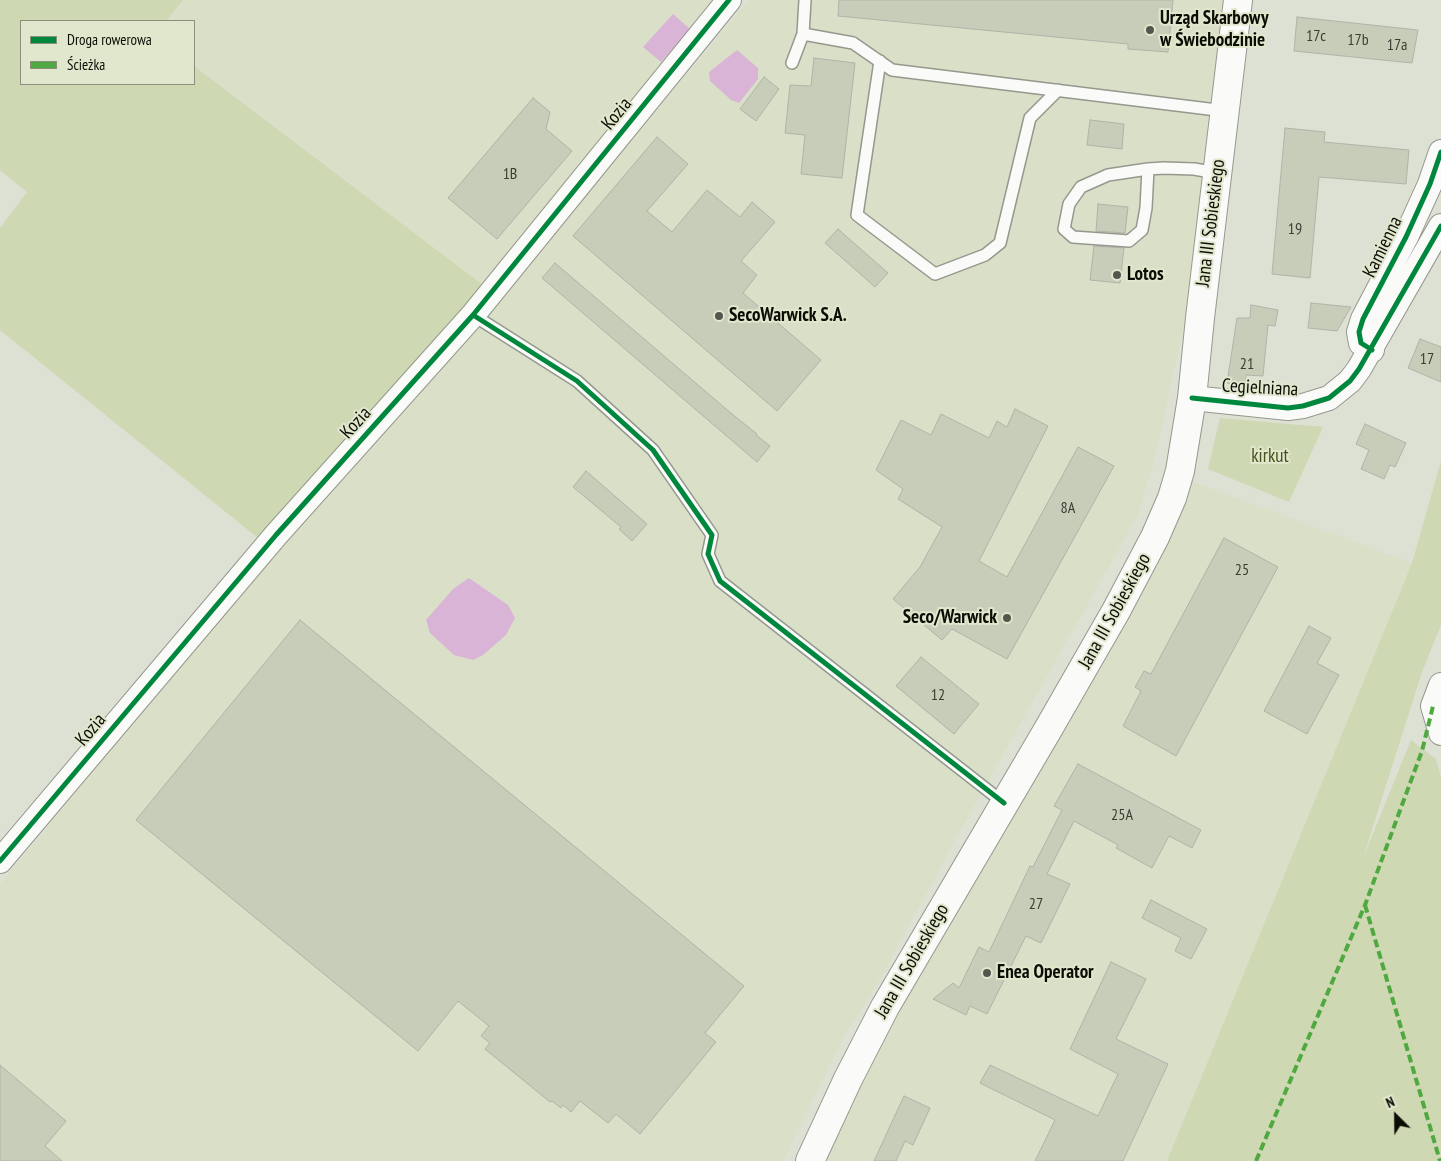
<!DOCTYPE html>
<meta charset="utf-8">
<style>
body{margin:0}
#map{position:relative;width:1441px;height:1161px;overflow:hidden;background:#dde1d3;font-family:"PT Sans Narrow",sans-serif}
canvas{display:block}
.legend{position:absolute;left:20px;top:20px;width:175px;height:65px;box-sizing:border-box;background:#e0e7cd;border:1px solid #8b907d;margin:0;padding:6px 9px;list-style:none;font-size:15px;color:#0b0d05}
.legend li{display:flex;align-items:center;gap:10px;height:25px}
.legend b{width:25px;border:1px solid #8b907d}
.north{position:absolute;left:1371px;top:1091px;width:50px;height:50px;-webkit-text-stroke:4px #e0e7cd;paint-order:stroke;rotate:337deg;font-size:14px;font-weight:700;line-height:20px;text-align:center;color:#0b0d05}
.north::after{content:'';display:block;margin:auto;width:18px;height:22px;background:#0b0d05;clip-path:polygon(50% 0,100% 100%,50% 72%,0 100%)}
</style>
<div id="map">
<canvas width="1441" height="1161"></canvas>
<ul class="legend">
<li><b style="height:6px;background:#00873e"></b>Droga rowerowa</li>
<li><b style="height:6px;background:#50a840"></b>Ścieżka</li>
</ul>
<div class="north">N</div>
</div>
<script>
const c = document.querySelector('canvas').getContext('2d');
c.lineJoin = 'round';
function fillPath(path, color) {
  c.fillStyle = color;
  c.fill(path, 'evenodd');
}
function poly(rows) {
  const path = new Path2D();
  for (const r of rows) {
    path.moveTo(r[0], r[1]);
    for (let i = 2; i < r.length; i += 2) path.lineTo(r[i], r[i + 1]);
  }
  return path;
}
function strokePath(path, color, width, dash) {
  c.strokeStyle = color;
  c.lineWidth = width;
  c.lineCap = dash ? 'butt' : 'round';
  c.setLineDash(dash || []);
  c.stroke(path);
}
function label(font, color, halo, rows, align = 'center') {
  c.font = font + ' "PT Sans Narrow",sans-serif';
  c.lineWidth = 4;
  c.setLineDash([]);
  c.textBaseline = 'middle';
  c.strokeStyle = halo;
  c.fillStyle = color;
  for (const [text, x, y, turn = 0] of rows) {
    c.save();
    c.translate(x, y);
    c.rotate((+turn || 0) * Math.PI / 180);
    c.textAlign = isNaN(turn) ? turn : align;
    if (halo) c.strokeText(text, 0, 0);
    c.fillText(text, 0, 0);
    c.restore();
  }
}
fillPath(poly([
 [183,0,715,0,483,285,194,66,194,21,166,21],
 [749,0,1225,0,1186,322,1172,377,1168,400,1156,454,1138,515,964,824,874,990,845,1035,783,1161,0,1161,0,884,275,551,553,234],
 [1186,479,1412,563,1167,1161,795,1161,857,1030,999,814]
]), '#dae0c8');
fillPath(poly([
 [0,0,183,0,166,21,21,21,21,84,194,84,194,66,483,285,266,539,258,538,0,330,0,228,27,192,0,170],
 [1220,418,1323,427,1289,502,1208,469],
 [1441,461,1441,625,1422,672,1363,858,1411,740,1436,759,1441,777,1441,1161,1167,1161,1412,563]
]), '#ced8b3');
fillPath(poly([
 [673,14,690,29,661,62,643,47],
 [737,50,758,68,758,79,739,103,731,100,710,81,709,72],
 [469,578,508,605,515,618,506,635,483,655,473,660,454,655,430,633,426,620,453,589]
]), '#dab4d6');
const building = poly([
 [839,0,1173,0,1168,52,1128,49,1128,44,838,16,839,0],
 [1297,17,1418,30,1412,63,1294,51,1297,17],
 [814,58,855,63,842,178,801,174,805,135,785,133,790,85,811,86,814,58],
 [764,77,779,89,756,121,740,109,764,77],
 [533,98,550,112,546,129,572,151,497,239,448,198,533,98],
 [1090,120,1124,124,1122,149,1087,145,1090,120],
 [1285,128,1325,132,1324,142,1409,150,1406,184,1319,177,1310,278,1272,274,1285,128],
 [657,137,688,164,647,211,672,232,707,190,740,217,752,202,775,222,741,261,757,275,743,293,821,360,777,411,573,236,657,137],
 [1098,204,1128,207,1125,233,1096,231,1098,204],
 [838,229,888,273,875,287,825,243,838,229],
 [1094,246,1124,248,1120,283,1090,280,1094,246],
 [555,263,732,414,757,434,756,435,770,446,757,462,542,278,555,263],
 [1311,303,1351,307,1337,331,1308,328,1311,303],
 [1251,305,1278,310,1275,326,1268,325,1263,376,1246,375,1245,387,1227,383,1237,318,1250,318,1251,305],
 [1420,339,1441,347,1441,382,1408,368,1420,339],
 [1015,409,1048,426,979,561,1007,577,1078,447,1114,466,1007,659,952,629,942,640,893,599,920,567,942,527,898,499,903,489,876,470,901,420,931,435,941,414,989,438,997,421,1007,427,1015,409],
 [1365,424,1406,443,1395,467,1390,465,1384,479,1361,469,1369,450,1356,444,1365,424],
 [586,471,647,524,632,541,619,529,621,527,573,487,586,471],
 [1224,538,1278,567,1176,756,1123,726,1141,691,1135,687,1144,671,1151,674,1224,538],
 [300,620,744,986,705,1033,716,1042,640,1134,616,1114,608,1123,580,1101,571,1112,563,1105,561,1108,552,1101,550,1102,485,1049,490,1043,481,1036,489,1026,458,1001,418,1051,136,820,300,620],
 [1309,626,1331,638,1317,663,1339,675,1307,734,1264,711,1309,626],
 [921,657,979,704,954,734,896,686,921,657],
 [1078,764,1201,830,1192,848,1169,836,1152,868,1116,848,1118,845,1074,821,1047,874,1070,884,1041,943,1026,936,987,1014,970,1006,966,1015,933,999,953,983,959,988,979,947,989,952,1030,866,1033,867,1062,810,1054,806,1078,764],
 [1151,900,1207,929,1191,959,1175,951,1181,938,1142,918,1151,900],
 [1111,962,1146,979,1116,1039,1168,1064,1123,1161,1035,1161,1055,1120,980,1083,990,1065,1098,1116,1118,1074,1070,1049,1111,962],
 [0,1065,66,1121,45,1146,62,1161,0,1161,0,1065],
 [904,1096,930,1108,913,1145,905,1141,896,1161,874,1161,904,1096]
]);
fillPath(building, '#c8cdb9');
strokePath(building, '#b0b3a9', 1);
const service = poly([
 [805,0,803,34,853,43,892,70,1225,111],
 [880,61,857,215,935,274,985,255,1000,243,1030,118,1058,90],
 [792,63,803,34],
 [1148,169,1146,208,1142,230,1129,241,1073,237,1064,229,1069,204,1081,187,1108,175,1148,169,1164,168,1194,169,1217,173],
 [473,315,577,381,653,450,712,535,708,554,720,581,1004,803]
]);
const minor = poly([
 [1372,350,1361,343,1359,332,1363,319,1406,237,1430,184,1441,152],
 [1192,398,1288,408,1303,406,1329,398,1350,381,1359,369,1441,226],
 [1441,685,1433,706,1441,733],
 [0,861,276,535,473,315,729,0]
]);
const tertiary = poly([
 [810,1161,848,1079,885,1007,1050,726,1116,611,1155,537,1172,498,1180,471,1192,398,1200,318,1238,0]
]);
strokePath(service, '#94988d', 14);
strokePath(minor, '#94988d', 26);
strokePath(tertiary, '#94988d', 30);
strokePath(service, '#fafaf8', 11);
strokePath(minor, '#fafaf8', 24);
strokePath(tertiary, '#fafaf8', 28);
strokePath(poly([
 [1365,905,1440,1161],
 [1256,1161,1365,905,1422,751,1433,706]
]), '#50a840', 4, [8, 4]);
strokePath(poly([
 [473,315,577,381,653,450,712,535,708,554,720,581,1004,803],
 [1372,350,1361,343,1359,332,1363,319,1406,237,1430,184,1441,152],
 [1192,398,1288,408,1303,406,1329,398,1350,381,1359,369,1441,226],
 [0,861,276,535,473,315,729,0]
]), '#00873e', 5);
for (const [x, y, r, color] of [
 [1150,30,5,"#54574d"],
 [1117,275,5,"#54574d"],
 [719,316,5,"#54574d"],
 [1007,618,5,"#54574d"],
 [987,973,5,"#54574d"]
]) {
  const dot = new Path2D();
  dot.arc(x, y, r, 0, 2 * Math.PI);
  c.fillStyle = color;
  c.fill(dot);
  strokePath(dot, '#e0e7cd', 2);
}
label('16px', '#3a3d32', null, [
 ["17c",1316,36],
 ["17b",1358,40],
 ["17a",1397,45],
 ["1B",510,174],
 ["19",1295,229],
 ["17",1427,359],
 ["21",1247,364],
 ["8A",1068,508],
 ["25",1242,570],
 ["12",938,695],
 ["25A",1122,815],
 ["27",1036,904]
]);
label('bold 19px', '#0b0d05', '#e0e7cd', [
 ["Urząd Skarbowy",1160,19],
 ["w Świebodzinie",1160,41],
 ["Lotos",1127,275],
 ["SecoWarwick S.A.",729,316],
 ["Seco/Warwick",997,618,"right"],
 ["Enea Operator",997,973]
], 'left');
label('19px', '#0b0d05', '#e0e7cd', [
 ["Kozia",617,114,-51],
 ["Jana III Sobieskiego",1211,223,-83],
 ["Kamienna",1383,247,-64],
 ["Cegielniana",1260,388,3],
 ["Kozia",356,423,-48],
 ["Jana III Sobieskiego",1115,611,-61],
 ["Kozia",91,730,-50],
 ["Jana III Sobieskiego",912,961,-60]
]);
label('19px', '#46511c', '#e0e7cd', [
 ["kirkut",1270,457]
]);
</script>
